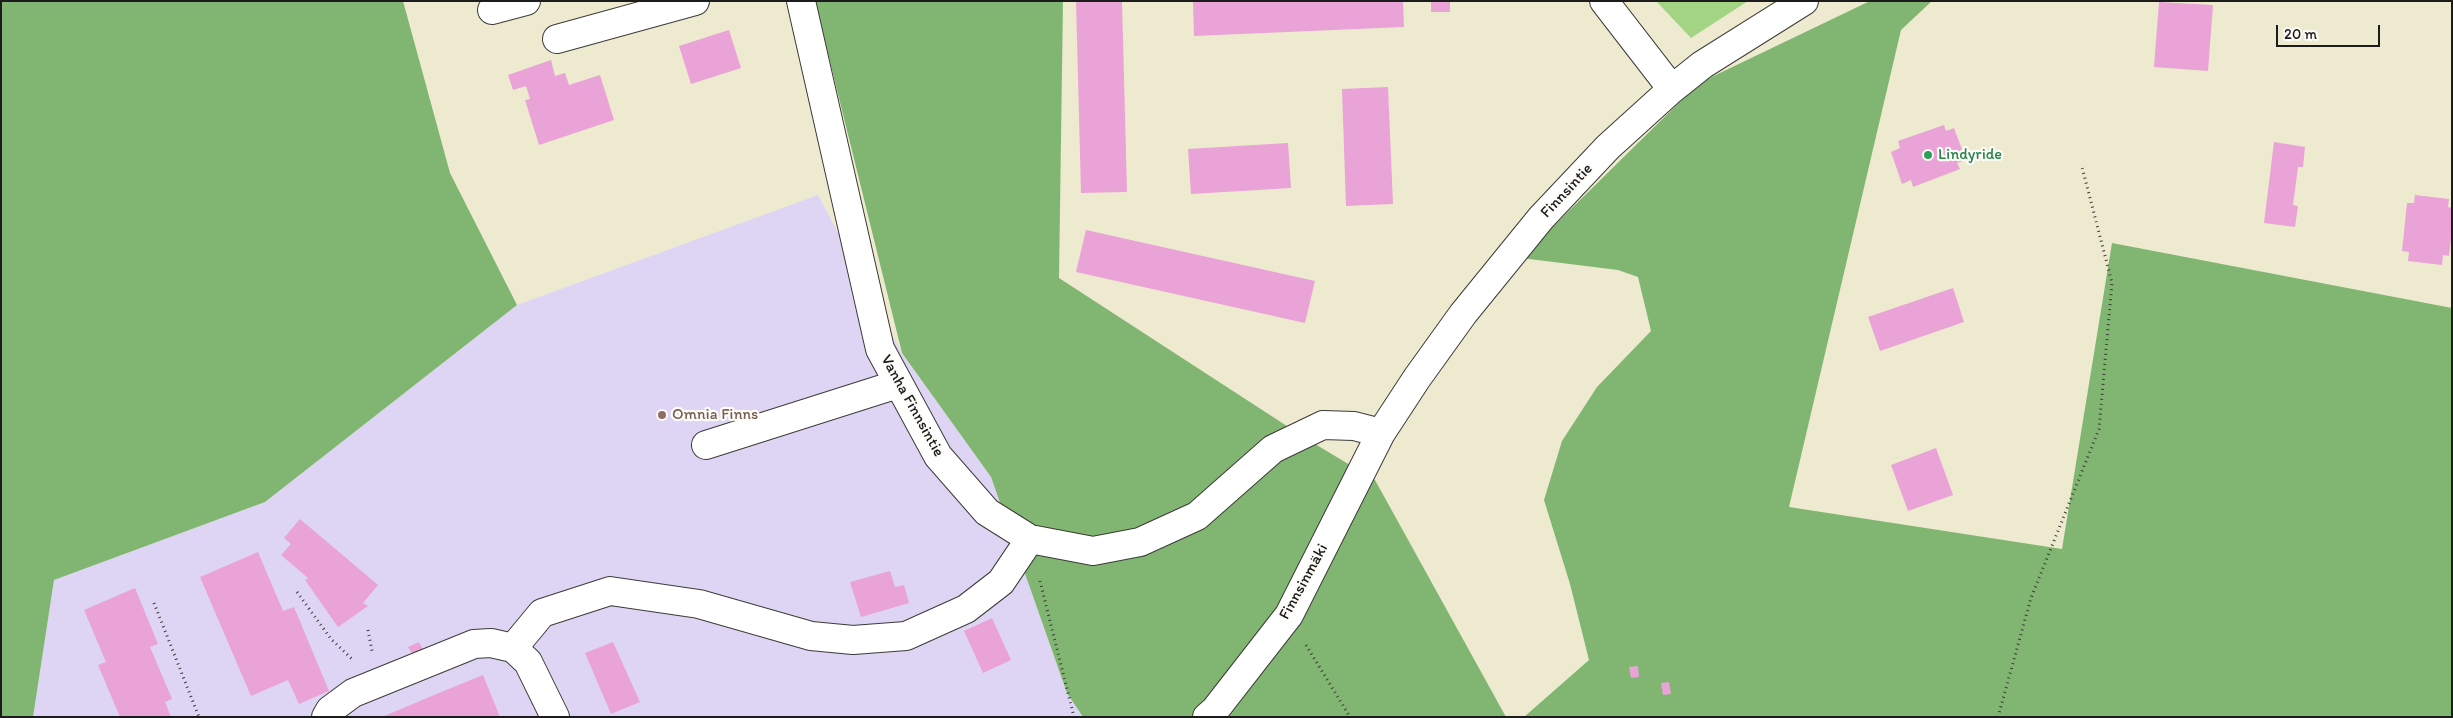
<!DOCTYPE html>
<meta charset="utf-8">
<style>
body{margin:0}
#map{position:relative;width:2453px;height:718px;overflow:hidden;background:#eeead0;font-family:Itim,sans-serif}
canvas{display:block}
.frame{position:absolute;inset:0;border:2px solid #1c1c1c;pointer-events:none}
.scale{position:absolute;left:2276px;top:25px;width:104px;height:22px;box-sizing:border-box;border:2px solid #1c1c1c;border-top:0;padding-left:6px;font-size:15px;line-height:18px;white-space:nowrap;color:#1c1c1c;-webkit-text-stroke:4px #fdfcf7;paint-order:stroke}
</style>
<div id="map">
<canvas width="2453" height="718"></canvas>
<div class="frame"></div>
<div class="scale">20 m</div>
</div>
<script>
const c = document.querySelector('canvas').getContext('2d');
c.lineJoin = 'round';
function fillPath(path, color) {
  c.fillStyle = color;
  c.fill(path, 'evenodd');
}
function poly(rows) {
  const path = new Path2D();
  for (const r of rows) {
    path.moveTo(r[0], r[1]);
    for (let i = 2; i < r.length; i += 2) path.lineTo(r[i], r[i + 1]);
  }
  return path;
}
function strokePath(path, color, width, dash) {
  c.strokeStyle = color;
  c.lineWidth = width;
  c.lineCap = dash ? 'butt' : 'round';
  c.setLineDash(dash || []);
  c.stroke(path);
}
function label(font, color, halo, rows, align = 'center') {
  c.font = font + ' Itim,sans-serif';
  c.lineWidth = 4.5;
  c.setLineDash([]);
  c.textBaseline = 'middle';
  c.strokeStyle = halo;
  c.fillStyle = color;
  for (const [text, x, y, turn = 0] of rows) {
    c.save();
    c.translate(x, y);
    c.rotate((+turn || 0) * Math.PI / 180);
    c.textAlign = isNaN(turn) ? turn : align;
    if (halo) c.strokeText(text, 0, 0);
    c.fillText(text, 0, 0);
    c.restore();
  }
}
fillPath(poly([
 [818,195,902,353,991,477,1067,693,1083,717,33,717,54,580,265,502,517,305]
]), '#ded5f5');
fillPath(poly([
 [1656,1,1748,1,1691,38]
]), '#a2d484');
fillPath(poly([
 [1,1,403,1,450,173,517,305,265,502,54,580,33,717,1,717],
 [815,1,1063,1,1059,278,1310,441,1375,480,1506,717,1083,717,1067,693,991,477,902,353],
 [1870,1,1932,1,1901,30,1789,507,2062,549,2112,243,2452,308,2452,714,2449,717,1524,717,1589,660,1570,584,1544,500,1562,441,1597,387,1651,331,1638,277,1618,270,1521,258,1699,83]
]), '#81b672');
fillPath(poly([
 [1076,1,1122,1,1127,192,1081,193],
 [1193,1,1403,1,1404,27,1194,36],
 [1431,1,1450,1,1450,12,1431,12],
 [2159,2,2213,5,2208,71,2154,67],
 [729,30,741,68,691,84,679,46],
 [551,60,555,76,565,73,569,85,600,75,614,120,539,145,525,100,530,99,526,86,513,90,508,75],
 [1388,87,1393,204,1346,206,1342,89],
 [1944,125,1946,131,1954,128,1966,160,1957,163,1960,169,1913,187,1911,180,1902,184,1891,152,1900,148,1898,141],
 [2274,142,2305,147,2303,167,2298,167,2293,205,2298,206,2295,227,2264,223],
 [1288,143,1291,188,1191,194,1188,149],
 [2415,195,2449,199,2448,207,2452,208,2452,230,2449,256,2443,255,2442,265,2408,261,2409,252,2402,251,2407,203,2414,203],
 [1086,230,1315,281,1305,323,1076,272],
 [1953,288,1964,322,1880,351,1868,317],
 [1936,448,1953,495,1908,511,1891,465],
 [300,519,378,585,363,603,368,606,338,627,305,580,308,578,281,555,291,544,284,538],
 [258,552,283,611,294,607,329,691,299,704,288,680,251,696,200,577],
 [890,571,895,587,904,585,909,603,861,617,850,582],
 [135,588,158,644,150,647,172,699,165,702,171,717,120,717,98,665,106,662,84,610],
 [992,618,1011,660,983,673,964,631],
 [419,642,423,650,413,655,408,647],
 [613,642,640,702,611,714,585,653],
 [1638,666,1639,677,1631,678,1629,667],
 [483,675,500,717,382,717,434,695],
 [1669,682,1671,694,1663,695,1661,683]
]), '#e9a3d6');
const minor = poly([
 [801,1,880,349,938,456,987,512,1030,539,1093,551,1140,542,1197,516,1273,449,1323,425,1354,426,1381,433],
 [1604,1,1672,89],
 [492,10,526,1],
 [557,39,695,1],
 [706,445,898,384],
 [513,648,542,613,610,591,699,604,811,636,853,640,906,636,966,609,1001,582,1030,539],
 [326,717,330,710,353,693,474,644,491,643,513,648,528,662,555,717],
 [1207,717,1215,710,1289,615,1381,433,1417,378,1463,314,1541,218,1608,147,1672,89,1702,65,1804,1]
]);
strokePath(minor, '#3c3b37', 30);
strokePath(poly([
 [1040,581,1074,717],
 [297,592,331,639,352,659],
 [154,603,199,717],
 [368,630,372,651],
 [1306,645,1350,717],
 [1998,717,2031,598,2099,429,2112,283,2082,167]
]), '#3c3b37', 3, [1, 4]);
strokePath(minor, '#fff', 28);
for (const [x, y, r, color] of [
 [1928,155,5,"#2e9e5b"],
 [662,415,5,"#8d6e63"]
]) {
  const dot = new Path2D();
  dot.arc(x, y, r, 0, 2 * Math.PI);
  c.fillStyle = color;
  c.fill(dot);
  strokePath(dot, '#fdfcf7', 2);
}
label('16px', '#27864d', '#fdfcf7', [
 ["Lindyride",1938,155]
], 'left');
label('16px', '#1c1c1c', '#fdfcf7', [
 ["Finnsintie",1567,191,-47],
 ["Vanha Finnsintie",912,406,61],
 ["Finnsinmäki",1304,582,-61]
]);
label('16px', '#785e54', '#fdfcf7', [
 ["Omnia Finns",672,415]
], 'left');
</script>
